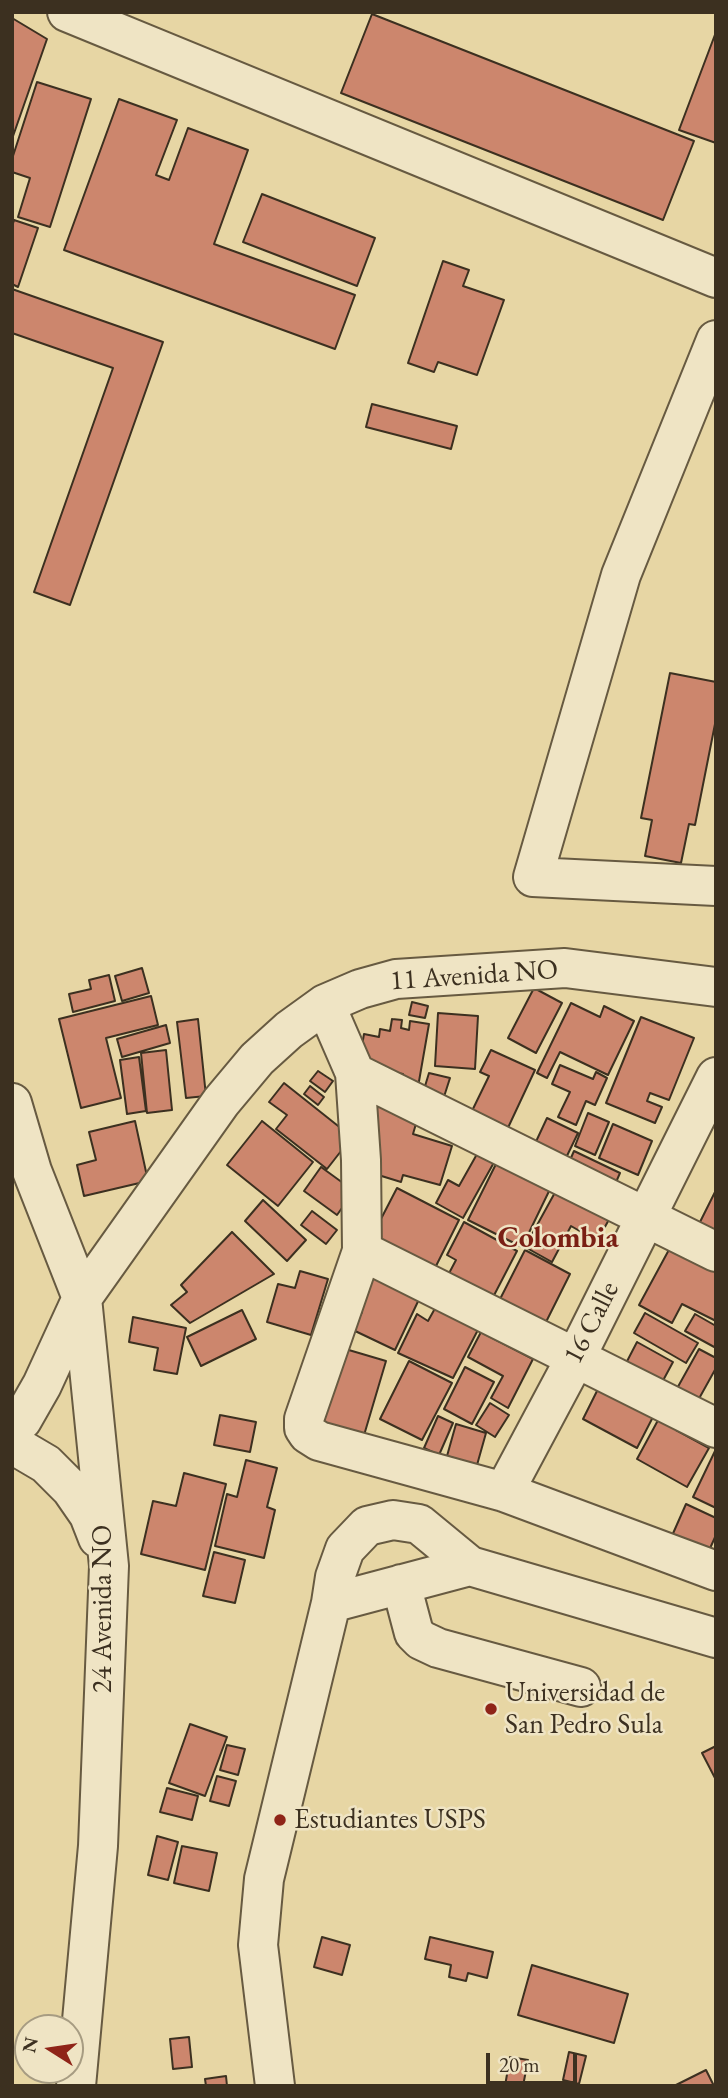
<!DOCTYPE html>
<style>
body{margin:0}
#map{position:relative;width:728px;height:2098px;overflow:hidden;background:#e7d6a4;font-family:"EB Garamond",serif}
canvas{display:block}
.frame{position:absolute;inset:0;border:14px solid #3c3020;pointer-events:none}
.north{position:absolute;left:14px;top:2014px;width:70px;height:70px;box-sizing:border-box;background:#efe4c4;border:2px solid #a79c82;border-radius:50%;rotate:282deg;font-size:19px;font-weight:700;line-height:28px;text-align:center;color:#3c3020}
.north::after{content:'';display:block;margin:auto;width:24px;height:32px;background:#8f2418;clip-path:polygon(50% 0,100% 100%,50% 72%,0 100%)}
.scale{position:absolute;left:486px;top:2053px;width:91px;height:32px;box-sizing:border-box;border:4px solid #3c3020;border-top:0;padding-left:9px;font-size:21px;line-height:24px;white-space:nowrap;color:#3c3020;-webkit-text-stroke:5px #efe4c4;paint-order:stroke}
</style>
<div id="map">
<canvas width="728" height="2098"></canvas>
<div class="frame"></div>
<div class="north">N</div>
<div class="scale">20 m</div>
</div>
<script>
const c = document.querySelector('canvas').getContext('2d');
c.lineJoin = 'round';
function fillPath(path, color) {
  c.fillStyle = color;
  c.fill(path, 'evenodd');
}
function poly(rows) {
  const path = new Path2D();
  for (const r of rows) {
    path.moveTo(r[0], r[1]);
    for (let i = 2; i < r.length; i += 2) path.lineTo(r[i], r[i + 1]);
  }
  return path;
}
function strokePath(path, color, width, dash) {
  c.strokeStyle = color;
  c.lineWidth = width;
  c.lineCap = dash ? 'butt' : 'round';
  c.setLineDash(dash || []);
  c.stroke(path);
}
function label(font, color, halo, rows, align = 'center') {
  c.font = font + ' "EB Garamond",serif';
  c.lineWidth = 5;
  c.setLineDash([]);
  c.textBaseline = 'middle';
  c.strokeStyle = halo;
  c.fillStyle = color;
  for (const [text, x, y, turn = 0] of rows) {
    c.save();
    c.translate(x, y);
    c.rotate((+turn || 0) * Math.PI / 180);
    c.textAlign = isNaN(turn) ? turn : align;
    if (halo) c.strokeText(text, 0, 0);
    c.fillText(text, 0, 0);
    c.restore();
  }
}
const building = poly([
 [372,14,694,141,663,220,341,93,372,14],
 [12,18,47,39,12,139,12,18],
 [716,32,716,143,679,130,716,32],
 [37,82,91,99,50,227,18,217,30,178,12,172,12,159,37,82],
 [119,99,177,120,156,175,169,180,188,128,248,150,214,244,355,295,335,349,64,250,119,99],
 [262,194,375,238,357,286,243,242,262,194],
 [14,220,38,228,18,287,12,284,12,227,14,220],
 [443,261,469,270,463,286,504,300,477,375,438,362,434,372,408,363,443,261],
 [12,289,163,342,70,605,34,592,113,368,12,333,12,289],
 [372,404,457,426,451,449,366,427,372,404],
 [670,673,716,682,716,719,695,825,689,824,681,863,645,856,652,820,641,818,670,673],
 [142,968,149,993,122,1001,115,976,142,968],
 [109,975,115,1001,73,1012,69,994,91,989,89,980,109,975],
 [534,988,562,1003,536,1053,508,1038,534,988],
 [151,996,158,1025,106,1038,121,1098,81,1108,59,1019,151,996],
 [412,1002,428,1006,425,1018,409,1015,412,1002],
 [571,1003,600,1017,604,1006,634,1021,608,1075,560,1052,547,1078,537,1073,571,1003],
 [438,1013,478,1016,475,1069,435,1066,438,1013],
 [641,1017,694,1038,669,1100,650,1093,647,1101,662,1107,655,1123,606,1103,641,1017],
 [198,1019,206,1096,186,1098,177,1022,198,1019],
 [392,1019,402,1020,401,1028,409,1030,410,1021,429,1024,418,1087,401,1084,403,1074,387,1071,360,1057,364,1034,379,1037,380,1029,390,1031,392,1019],
 [166,1025,170,1043,122,1057,117,1039,166,1025],
 [166,1050,172,1110,147,1113,141,1053,166,1050],
 [491,1050,535,1070,506,1132,470,1115,489,1076,480,1072,491,1050],
 [139,1057,146,1111,127,1114,120,1060,139,1057],
 [560,1065,593,1079,596,1072,607,1078,595,1105,586,1101,576,1125,558,1117,570,1092,552,1084,560,1065],
 [318,1071,333,1081,325,1092,310,1081,318,1071],
 [429,1073,450,1078,442,1103,422,1096,429,1073],
 [284,1083,352,1137,327,1169,276,1129,287,1115,269,1102,284,1083],
 [310,1086,324,1097,318,1105,304,1094,310,1086],
 [375,1101,420,1110,413,1134,452,1146,440,1185,403,1175,401,1182,375,1174,375,1101],
 [588,1113,609,1122,595,1155,575,1146,588,1113],
 [547,1118,578,1133,564,1162,533,1148,547,1118],
 [135,1121,148,1181,84,1196,77,1165,96,1160,89,1132,135,1121],
 [262,1121,313,1162,278,1206,227,1165,262,1121],
 [613,1124,652,1141,638,1175,599,1158,613,1124],
 [481,1147,497,1157,463,1218,436,1203,448,1180,459,1186,481,1147],
 [574,1151,620,1173,613,1189,567,1167,574,1151],
 [499,1158,552,1185,522,1247,468,1220,499,1158],
 [321,1167,354,1191,337,1215,304,1191,321,1167],
 [558,1187,611,1216,597,1241,571,1226,552,1262,525,1247,558,1187],
 [397,1188,459,1220,432,1274,369,1242,397,1188],
 [715,1192,716,1193,716,1232,699,1224,715,1192],
 [263,1200,306,1240,287,1261,245,1221,263,1200],
 [312,1211,337,1230,326,1244,301,1225,312,1211],
 [464,1222,517,1251,490,1303,446,1279,456,1260,447,1255,464,1222],
 [232,1232,274,1274,190,1323,171,1305,187,1292,181,1285,232,1232],
 [671,1246,716,1270,716,1321,682,1304,672,1323,639,1305,671,1246],
 [525,1250,570,1274,542,1330,496,1307,525,1250],
 [373,1270,422,1293,395,1350,353,1330,362,1312,355,1309,373,1270],
 [300,1271,328,1279,311,1335,267,1322,278,1284,295,1288,300,1271],
 [438,1303,481,1324,453,1378,398,1353,417,1314,428,1321,438,1303],
 [242,1310,256,1339,201,1366,187,1337,242,1310],
 [645,1313,698,1343,686,1363,634,1333,645,1313],
 [695,1314,716,1326,716,1348,685,1331,695,1314],
 [133,1317,186,1328,177,1374,154,1370,158,1348,129,1342,133,1317],
 [481,1332,533,1359,508,1408,491,1398,503,1376,468,1357,481,1332],
 [637,1342,673,1362,659,1388,623,1369,637,1342],
 [342,1348,386,1361,362,1442,318,1429,342,1348],
 [699,1349,716,1358,716,1368,691,1413,670,1401,699,1349],
 [409,1361,452,1383,422,1440,380,1419,409,1361],
 [465,1367,494,1382,472,1424,444,1409,465,1367],
 [600,1385,654,1415,637,1448,583,1419,600,1385],
 [490,1403,509,1415,495,1437,476,1425,490,1403],
 [663,1411,681,1421,676,1430,709,1448,687,1487,637,1459,663,1411],
 [220,1415,256,1422,250,1452,214,1445,220,1415],
 [438,1416,453,1423,439,1455,424,1448,438,1416],
 [456,1424,486,1433,477,1465,447,1456,456,1424],
 [715,1451,716,1451,716,1508,693,1497,715,1451],
 [246,1460,277,1468,267,1507,275,1510,264,1558,215,1546,227,1494,237,1497,246,1460],
 [184,1473,226,1484,205,1570,141,1554,153,1501,176,1506,184,1473],
 [686,1504,716,1518,716,1535,707,1555,671,1538,686,1504],
 [214,1552,245,1560,235,1603,203,1596,214,1552],
 [190,1724,227,1737,205,1796,169,1783,190,1724],
 [227,1745,245,1749,238,1775,220,1770,227,1745],
 [716,1746,716,1780,702,1753,716,1746],
 [217,1776,236,1781,229,1806,210,1801,217,1776],
 [167,1788,198,1796,192,1820,160,1812,167,1788],
 [157,1836,178,1842,168,1880,148,1875,157,1836],
 [182,1846,217,1853,209,1891,174,1883,182,1846],
 [322,1937,350,1945,342,1975,314,1967,322,1937],
 [430,1937,493,1952,487,1978,468,1973,466,1981,449,1977,451,1965,425,1959,430,1937],
 [532,1965,628,1994,614,2043,518,2015,532,1965],
 [189,2037,192,2067,173,2069,170,2039,189,2037],
 [569,2052,586,2056,579,2084,563,2080,569,2052],
 [510,2057,528,2060,523,2086,505,2086,510,2057],
 [706,2070,714,2086,674,2086,706,2070],
 [226,2076,227,2086,206,2086,205,2079,226,2076]
]);
fillPath(building, '#cc866d');
strokePath(building, '#3c3020', 2);
const minor = poly([
 [67,12,716,278],
 [716,340,621,575,533,877,716,886],
 [325,1004,355,1073,361,1160,362,1251,304,1419,304,1428,308,1434,319,1441,504,1492,716,1571],
 [355,1073,716,1252],
 [12,1103,32,1171,82,1298,109,1566,98,1846,76,2086],
 [362,1251,716,1428],
 [12,1430,22,1420,42,1385,82,1298,221,1102,257,1059,289,1030,325,1004,360,989,396,979,565,968,716,987],
 [12,1444,46,1464,71,1489,89,1515,98,1538],
 [504,1492,575,1359,716,1077],
 [401,1584,414,1633,421,1640,438,1648,581,1687],
 [331,1603,470,1566],
 [275,2086,258,1945,264,1879,331,1603,335,1577,345,1549,367,1526,393,1520,419,1524,470,1566,716,1638]
]);
strokePath(minor, '#675a41', 42);
strokePath(minor, '#efe4c4', 38);
for (const [x, y, r, color] of [
 [491,1709,7,"#8f2418"],
 [280,1820,7,"#8f2418"]
]) {
  const dot = new Path2D();
  dot.arc(x, y, r, 0, 2 * Math.PI);
  c.fillStyle = color;
  c.fill(dot);
  strokePath(dot, '#efe4c4', 2.5);
}
label('28px', '#3c3020', '#efe4c4', [
 ["11 Avenida NO",474,976,-4],
 ["16 Calle",592,1323,-63],
 ["24 Avenida NO",103,1609,-90]
]);
label('28px', '#3c3020', '#efe4c4', [
 ["Universidad de",505,1693],
 ["San Pedro Sula",505,1725],
 ["Estudiantes USPS",294,1820]
], 'left');
label('bold 30px', '#7a1f14', '#efe4c4', [
 ["Colombia",558,1239]
]);
</script>
